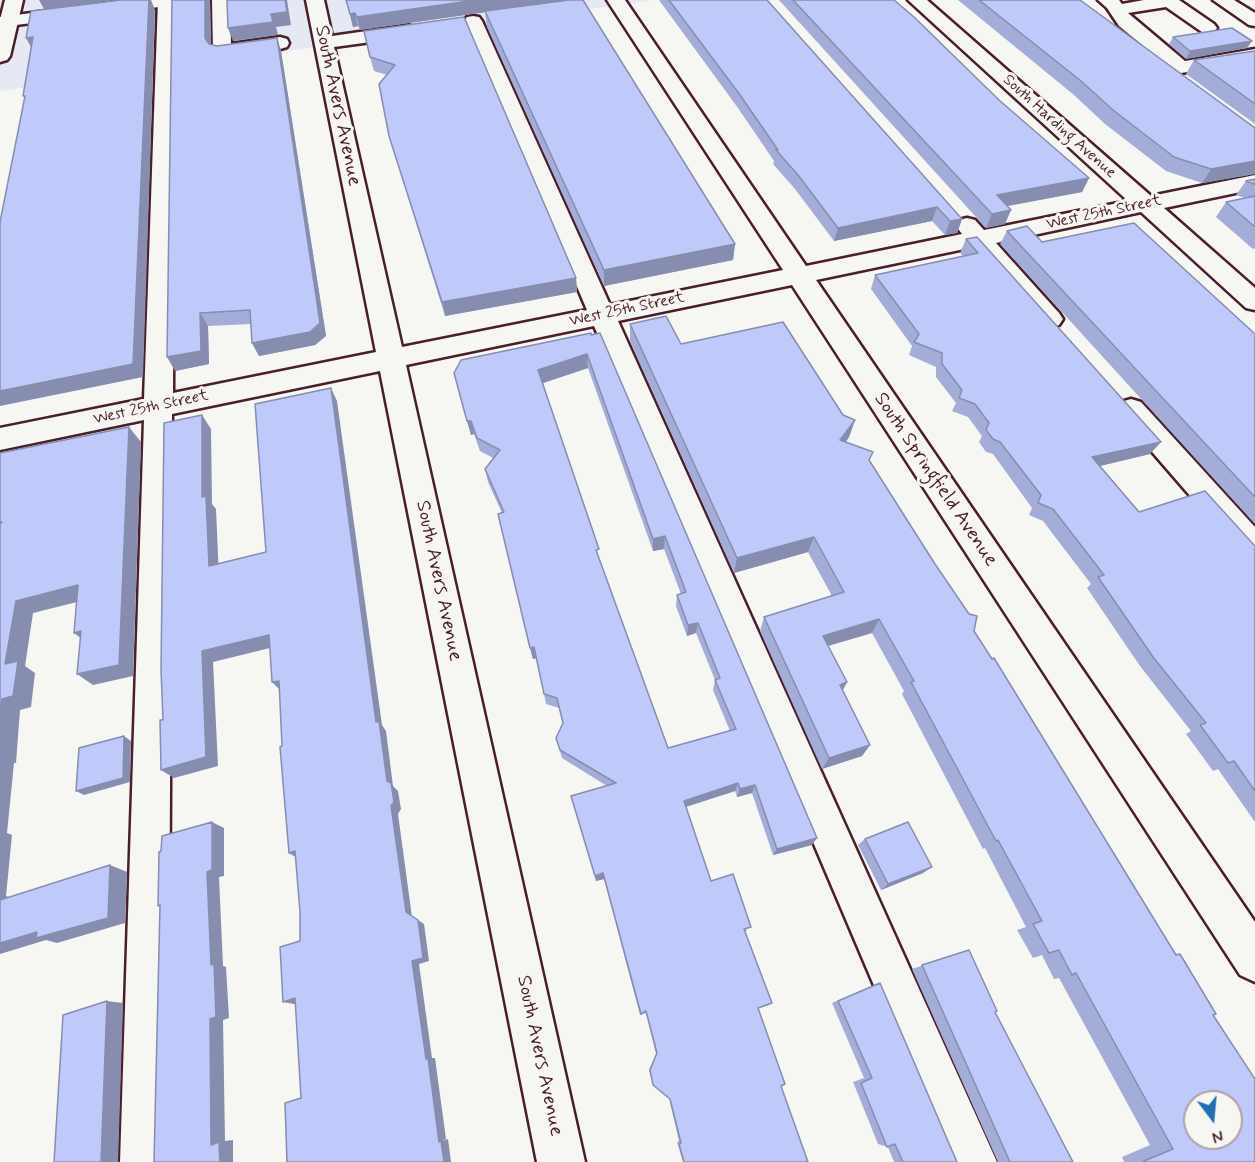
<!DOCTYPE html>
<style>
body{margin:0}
#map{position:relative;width:1255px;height:1162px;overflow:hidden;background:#f6f6f2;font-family:Mynerve,sans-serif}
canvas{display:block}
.north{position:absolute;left:1183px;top:1090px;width:60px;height:60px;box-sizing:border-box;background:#f6f6f2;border:2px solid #b1a0a2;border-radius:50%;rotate:164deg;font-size:16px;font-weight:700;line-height:24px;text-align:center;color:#4a1f2b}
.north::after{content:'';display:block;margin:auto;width:21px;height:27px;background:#1f6fb2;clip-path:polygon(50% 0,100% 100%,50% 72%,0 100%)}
</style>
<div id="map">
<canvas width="1255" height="1162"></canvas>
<div class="north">N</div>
</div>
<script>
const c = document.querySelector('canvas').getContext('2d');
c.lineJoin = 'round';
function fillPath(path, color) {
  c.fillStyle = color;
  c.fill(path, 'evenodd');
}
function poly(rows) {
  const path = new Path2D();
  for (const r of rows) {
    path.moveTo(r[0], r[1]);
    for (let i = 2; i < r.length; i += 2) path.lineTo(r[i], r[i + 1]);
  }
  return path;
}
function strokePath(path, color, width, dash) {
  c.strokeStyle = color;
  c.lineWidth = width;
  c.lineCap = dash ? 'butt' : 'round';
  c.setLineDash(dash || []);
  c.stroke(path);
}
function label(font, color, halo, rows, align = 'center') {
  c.font = font + ' Mynerve,sans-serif';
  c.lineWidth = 6;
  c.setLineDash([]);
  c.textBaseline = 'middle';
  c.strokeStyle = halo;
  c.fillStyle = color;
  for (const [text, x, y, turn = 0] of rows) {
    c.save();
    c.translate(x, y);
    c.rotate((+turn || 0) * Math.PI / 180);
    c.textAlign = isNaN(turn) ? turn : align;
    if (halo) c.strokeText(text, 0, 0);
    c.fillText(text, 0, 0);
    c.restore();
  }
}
fillPath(poly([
 [0,0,654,0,0,91]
]), '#e6e8f4');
const minor = poly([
 [5,0,23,0,10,56,7,60,0,62,0,20,5,0],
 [158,0,175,1,173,393,376,352,306,0,324,0,332,36,408,25,414,27,417,31,414,35,408,37,334,47,402,347,587,310,464,21,467,17,473,16,479,17,482,21,610,305,783,270,607,0,625,0,806,266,962,234,955,225,959,220,967,218,975,220,984,230,1128,201,908,0,927,0,1151,196,1255,175,1255,189,1164,208,1255,288,1255,310,1246,308,1141,212,996,243,1059,313,1063,319,1059,325,1050,328,1041,325,974,247,816,280,1255,922,1255,982,1240,975,792,285,618,321,997,1162,949,1162,594,326,406,365,585,1162,537,1162,380,371,172,414,168,1162,120,1162,144,420,0,450,0,428,144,399,158,0],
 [212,0,230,0,231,44,280,37,287,39,289,43,287,47,280,49,222,57,215,55,213,51,212,0],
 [1098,0,1119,0,1122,4,1144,0,1179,0,1214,24,1217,28,1214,32,1202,32,1166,7,1128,13,1185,61,1255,49,1255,61,1181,73,1174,71,1119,26,1107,8,1098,0],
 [1131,399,1141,402,1255,527,1255,562,1244,558,1121,416,1117,409,1121,402,1131,399]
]);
const major = poly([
 [133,0,184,0,181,4,175,5,0,27,0,17,133,0],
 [1213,0,1234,0,1255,13,1255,26,1249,25,1213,0]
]);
strokePath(minor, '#4a1f2b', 5);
strokePath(major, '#4a1f2b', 5);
fillPath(minor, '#f6f6f2');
fillPath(major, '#f6f6f2');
fillPath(poly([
 [172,0,210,0,211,44,217,46,277,38,281,51,326,336,315,345,259,356,252,343,251,324,208,326,209,364,175,371],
 [346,0,583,0,735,244,733,260,604,286,487,27,485,12,360,30,358,26,353,27],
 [659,0,767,0,962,219,957,233,945,235,932,221,834,241,795,189,773,164,774,161,738,108],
 [779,0,894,0,999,100,1089,178,1082,192,1008,206,1005,224,986,228],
 [958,0,1080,0,1255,128,1255,174,1202,183,1166,171,1105,124,1074,95],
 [464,17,576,278,577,292,445,316,389,136,387,75,374,71,370,57],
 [1173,37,1247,48,1186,59,1169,44],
 [1255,51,1255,124,1186,74,1194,60],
 [1255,179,1255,248,1253,249,1216,217,1226,202,1245,198,1236,195,1246,181],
 [1007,231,1042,242,1255,334,1255,524,1000,244],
 [966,239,1150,454,1100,466,1139,512,1255,546,1255,822,1218,769,1213,771,1186,734,1191,731,1140,666,1087,588,1091,584,1043,521,1029,515,1032,508,993,454,986,452,979,442,982,436,968,417,952,411,956,403,936,377,936,367,909,355,912,346,871,289,875,275,963,256,960,253],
 [630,324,681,344,855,420,849,437,846,442,870,461,974,631,1176,954,1180,954,1213,1015,1255,1162,1124,1162,1122,1157,1150,1145,1059,978,1054,979,1042,955,1033,958,1017,930,1026,927,985,848,983,849,902,694,904,691,872,633,828,646,847,682,843,690,870,745,862,756,822,769,760,631,764,617,832,596,808,552,734,573,630,341],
 [591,333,812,845,773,855,752,793,737,797,735,791,686,807,711,881,747,931,745,931,758,1009,781,1086,808,1162,683,1162,677,1142,679,1141,669,1098,653,1084,649,1070,656,1054,646,1013,640,1015,604,879,596,881,571,796,607,786,562,758,556,738,563,723,559,708,546,704,537,658,533,659,498,514,502,513,488,482,485,469,493,458,480,451,474,434,471,435,454,373],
 [588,368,653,551,664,549,681,594,677,595,676,606,687,636,696,633,715,680,713,690,730,731,668,748,599,559,543,383],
 [865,839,923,873,881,890,858,845],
 [969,950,995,1012,1073,1162,998,1162,912,969],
 [880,983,957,1162,894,1162,888,1147,878,1144,853,1082,864,1078,832,1003]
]), '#a4add7');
fillPath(poly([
 [39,0,115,0,44,9],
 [149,0,151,0,155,10,143,377,0,406,0,391],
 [205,0,210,0,211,51,205,38],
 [285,0,287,0,291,25,276,27,278,35,233,41,228,28,271,14],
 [476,0,571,0,360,30,357,17],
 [355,13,358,26,353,27,350,14],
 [33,37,34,52,26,38],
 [277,38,281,51,326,336,315,345,259,356,252,343],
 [1252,41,1247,48,1186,59,1190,51],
 [1255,161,1255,174,1202,183,1211,169],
 [1089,178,1082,192,991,209,997,195],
 [937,207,932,221,834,241,838,228],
 [1011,210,1005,224,986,228,992,214],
 [962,219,957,233,945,235,950,221],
 [735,244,733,260,604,286,604,270],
 [576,278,577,292,445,316,442,302],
 [200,313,208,326,209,364,175,371,167,357],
 [587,354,588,368,540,384,538,370],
 [331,388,337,401,382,725,386,731,393,786,398,791,401,809,398,814,412,917,406,912,376,722],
 [202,415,211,429,212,504,216,509,219,578,209,566,202,497],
 [855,420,849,437,835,456,840,440],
 [467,421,471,421,474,434,471,435],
 [129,427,141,442,133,676,93,685,77,674],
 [1161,442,1150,454,1083,470,1092,457],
 [665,536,664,549,653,551,653,539],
 [814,537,808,552,734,573,737,558],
 [78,585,93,598,33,613,25,666,35,673,31,707,20,710,16,763,14,763,7,833,12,835,6,896,11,898,0,907,0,717,5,664,16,601],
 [879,619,872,633,817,649,823,636],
 [698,623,696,633,687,636,688,625],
 [81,631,90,645,74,633],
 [269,635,278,646,213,662,218,766,174,778,161,770,202,651],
 [534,647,537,658,533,659,530,648],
 [279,681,282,692,272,682],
 [847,682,840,695,840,685],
 [124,736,131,741,130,782,84,795,76,791],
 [870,745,862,756,822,769,829,758],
 [738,783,735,791,682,808,684,801],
 [755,785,752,793,737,797,740,789],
 [212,822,224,828,224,876,219,877,223,966,226,967,229,1018,223,1020,225,1141,233,1140,233,1162,220,1162,211,1145,210,1019,211,965,207,872],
 [817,838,812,845,773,855,777,849],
 [295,851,299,859,289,853],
 [110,865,127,872,125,923,57,943,46,940,0,954,0,943],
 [932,867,923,873,881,890,888,884],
 [603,873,604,879,596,881,595,876],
 [418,920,424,924,429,961,419,964,432,1058,435,1058,446,1139,439,1142,426,1059,412,961],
 [295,998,306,1000,294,1004,283,1002],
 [107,1001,123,1003,118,1162,101,1162],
 [448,1139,451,1162,444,1162,441,1141]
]), '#868daf');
const building = poly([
 [121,0,149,0,133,364,0,391,0,222,25,96,23,96,33,37,26,38,31,11,121,0],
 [172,0,205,0,205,38,209,44,217,46,277,38,320,323,310,332,252,343,250,310,200,313,201,351,167,357,172,0],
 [227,0,285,0,287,12,271,14,273,22,228,28,227,0],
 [346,0,476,0,357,17,355,13,350,14,346,0],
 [569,0,583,0,735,244,604,270,485,11,569,0],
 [669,0,767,0,962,219,950,221,937,207,838,228,798,175,776,150,778,150,740,95,669,0],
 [793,0,894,0,914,17,999,100,1089,178,997,195,1011,210,992,214,793,0],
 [979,0,1080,0,1255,128,1255,161,1211,169,1174,157,1113,110,1081,81,979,0],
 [464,17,576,278,442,302,389,136,379,84,395,65,370,57,364,31,464,17],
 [1232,28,1252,41,1190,51,1173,37,1232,28],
 [1255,51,1255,104,1194,60,1255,51],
 [1255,179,1255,184,1246,181,1255,179],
 [1255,196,1255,227,1226,202,1255,196],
 [1134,223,1255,334,1255,497,1007,231,1027,226,1042,242,1134,223],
 [977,237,1161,442,1092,457,1139,512,1205,491,1255,546,1255,791,1234,761,1228,763,1200,725,1206,723,1153,657,1098,577,1104,575,1053,509,1038,503,1041,495,1000,442,993,439,986,430,989,423,975,404,959,398,962,390,942,364,942,353,914,342,919,334,875,275,978,253,966,239,977,237],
 [666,316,681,344,783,322,843,415,855,420,840,440,873,452,869,460,935,564,969,614,977,616,974,631,992,659,994,658,1176,955,1180,954,1216,1014,1213,1015,1255,1079,1255,1162,1144,1162,1144,1161,1173,1149,1076,973,1072,975,1059,950,1049,953,1033,924,1042,921,998,840,996,841,911,682,914,681,879,619,823,636,847,682,840,685,870,745,829,758,764,617,844,592,814,537,737,558,630,324,666,316],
 [1195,1102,1231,1102,1231,1138,1195,1138,1195,1102],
 [591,333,591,335,600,333,817,838,777,849,755,785,740,789,738,783,684,801,711,881,733,874,751,927,744,929,772,1003,758,1008,785,1084,781,1086,808,1162,684,1162,679,1144,681,1143,670,1099,653,1085,650,1070,657,1053,646,1011,641,1014,603,873,595,876,571,796,616,783,560,750,556,738,563,723,557,698,544,694,534,647,530,648,498,514,504,512,485,469,500,450,477,438,471,421,467,421,454,373,461,360,591,333],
 [587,354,653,539,665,536,686,592,677,595,688,625,698,623,720,678,715,680,736,729,668,748,596,550,599,549,538,370,587,354],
 [331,388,376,722,379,721,387,781,391,783,394,802,391,806,406,912,418,920,423,958,412,961,426,1059,428,1058,439,1142,441,1141,444,1162,287,1162,285,1103,301,1098,295,998,283,1002,280,947,300,941,300,912,295,851,289,853,280,747,282,746,279,681,272,682,269,635,202,651,206,757,161,770,160,720,163,720,161,670,164,423,202,415,202,497,206,496,209,566,266,552,255,404,331,388],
 [129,427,119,665,77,674,81,631,74,633,78,585,16,601,5,664,18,661,13,696,2,699,0,717,0,524,2,522,0,523,0,453,129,427],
 [124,736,123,778,76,791,79,748,124,736],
 [212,822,212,870,207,872,211,965,214,964,216,1017,210,1019,211,1145,219,1142,220,1162,154,1162,160,905,158,906,159,852,161,851,162,836,212,822],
 [908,822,932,867,888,884,865,839,908,822],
 [110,865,108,918,36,938,37,932,0,943,0,900,110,865],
 [969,950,997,1011,995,1012,1073,1162,1010,1162,922,965,969,950],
 [880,983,957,1162,903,1162,895,1144,887,1147,861,1083,872,1078,838,1001,880,983],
 [107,1001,101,1162,54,1162,63,1015,107,1001]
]);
fillPath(building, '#bfc9fa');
strokePath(building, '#868daf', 1.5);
label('16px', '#4a1f2b', '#f6f6f2', [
 ["South Harding Avenue",1059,127,42],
 ["West 25th Street",1104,213,-12],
 ["West 25th Street",627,310,-12],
 ["West 25th Street",151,408,-12]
]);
label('20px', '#4a1f2b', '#f6f6f2', [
 ["South Avers Avenue",337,106,78],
 ["South Springfield Avenue",935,480,56],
 ["South Avers Avenue",438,581,78],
 ["South Avers Avenue",539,1056,78]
]);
</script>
